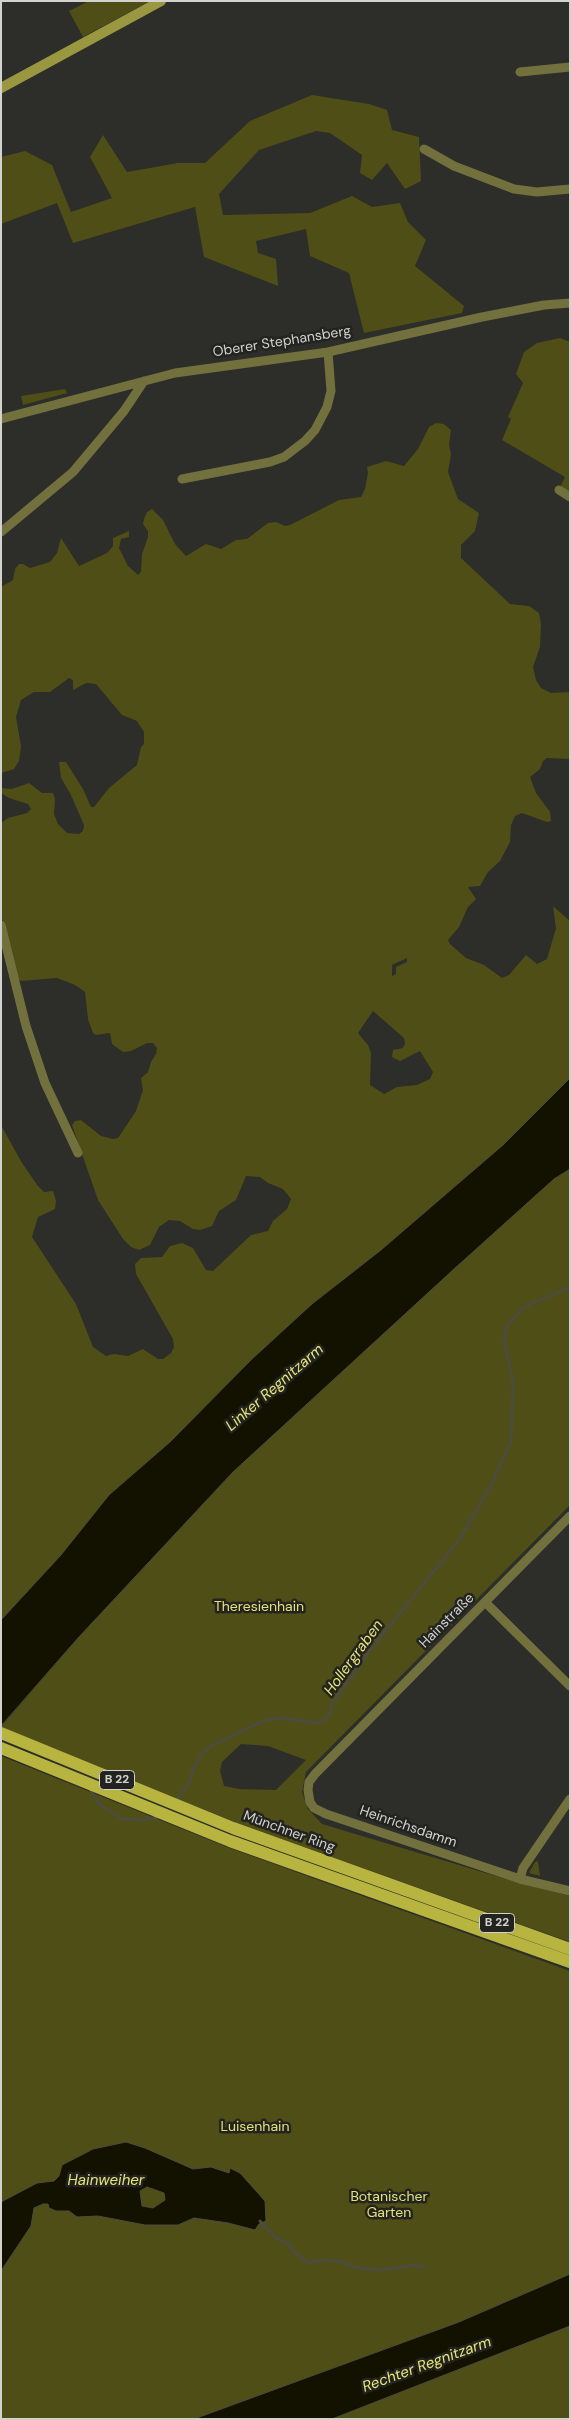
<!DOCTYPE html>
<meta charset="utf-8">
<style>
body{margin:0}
#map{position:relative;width:571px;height:2420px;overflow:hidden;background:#2d2d29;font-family:"DM Sans",sans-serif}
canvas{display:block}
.frame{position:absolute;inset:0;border:2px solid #d2d2cf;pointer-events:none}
</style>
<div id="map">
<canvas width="571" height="2420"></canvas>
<div class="frame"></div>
</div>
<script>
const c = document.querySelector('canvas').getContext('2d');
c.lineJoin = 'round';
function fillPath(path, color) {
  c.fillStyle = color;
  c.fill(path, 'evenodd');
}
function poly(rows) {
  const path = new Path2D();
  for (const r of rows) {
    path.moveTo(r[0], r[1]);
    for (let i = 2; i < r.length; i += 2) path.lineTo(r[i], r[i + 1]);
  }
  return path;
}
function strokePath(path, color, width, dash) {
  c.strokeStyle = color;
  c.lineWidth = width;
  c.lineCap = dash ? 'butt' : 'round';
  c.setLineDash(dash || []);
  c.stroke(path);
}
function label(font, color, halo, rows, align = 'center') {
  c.font = font + ' "DM Sans",sans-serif';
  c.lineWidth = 5;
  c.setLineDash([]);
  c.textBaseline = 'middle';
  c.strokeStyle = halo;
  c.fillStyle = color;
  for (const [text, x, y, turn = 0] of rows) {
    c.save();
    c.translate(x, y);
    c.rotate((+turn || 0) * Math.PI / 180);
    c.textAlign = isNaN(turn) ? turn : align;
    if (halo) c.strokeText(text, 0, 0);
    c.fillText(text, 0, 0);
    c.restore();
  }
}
fillPath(poly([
 [89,1,150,1,83,37,69,11],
 [312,95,369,104,387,110,392,130,419,137,421,181,405,189,387,163,372,180,360,173,362,155,330,133,316,131,259,150,219,194,223,215,310,213,352,196,372,207,400,203,408,222,426,240,415,266,464,306,462,313,364,333,349,273,310,256,306,229,256,241,258,253,276,259,278,286,204,257,195,207,73,243,57,203,1,224,1,157,25,151,52,165,71,212,112,198,90,157,103,135,127,172,178,163,205,163,250,121],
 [560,338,570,342,570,493,560,487,565,477,502,440,511,419,508,417,523,383,516,374,524,352,537,343],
 [65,389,67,393,23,405,21,396],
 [436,423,444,424,451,430,449,445,451,454,448,472,458,499,479,513,475,531,461,545,461,558,510,604,529,606,539,613,541,624,540,647,533,667,536,680,541,688,551,693,570,692,570,759,547,758,543,761,540,769,530,777,536,793,550,812,551,821,547,822,522,813,515,816,511,825,510,842,500,861,488,872,480,886,468,887,476,899,468,907,459,927,448,940,450,944,466,958,484,965,502,978,509,975,526,955,537,964,547,959,556,928,553,906,570,921,570,1078,503,1145,381,1250,312,1304,252,1359,170,1442,109,1495,61,1555,1,1620,1,1125,22,1163,38,1186,44,1192,53,1191,56,1201,55,1209,38,1217,32,1237,76,1304,93,1347,106,1356,114,1354,128,1356,143,1349,158,1359,163,1359,171,1353,174,1347,173,1339,136,1274,135,1264,141,1258,162,1257,170,1246,182,1243,193,1248,206,1270,213,1271,251,1235,268,1231,273,1221,287,1209,291,1199,283,1189,268,1183,260,1177,246,1176,236,1200,219,1211,212,1226,200,1230,193,1229,180,1221,169,1220,159,1227,150,1245,139,1250,131,1247,123,1239,98,1200,72,1125,75,1121,81,1120,101,1136,113,1139,118,1138,136,1111,143,1090,141,1078,148,1072,151,1062,156,1054,157,1048,153,1043,147,1043,131,1051,123,1052,112,1044,110,1033,96,1035,93,1033,88,1019,85,992,75,985,57,978,21,981,18,979,1,915,1,823,8,818,27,813,31,809,28,804,9,798,1,793,1,788,12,789,29,783,42,793,53,793,55,799,54,814,58,824,67,833,79,834,83,831,84,825,70,793,61,778,59,762,66,762,83,789,91,807,94,807,109,788,137,765,141,747,144,744,144,732,137,721,122,715,96,684,86,683,73,690,73,680,69,678,50,692,34,692,21,700,16,717,21,746,19,761,14,769,1,773,1,587,13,580,15,569,19,564,23,564,30,568,50,562,57,553,61,538,79,566,107,553,113,546,113,538,129,531,129,537,121,539,119,548,128,566,138,575,141,572,142,554,148,537,148,531,143,524,144,519,147,512,152,509,163,520,175,544,186,556,206,544,221,549,236,540,247,539,268,523,276,522,285,526,290,525,339,500,361,497,365,489,368,473,367,467,386,461,404,466,418,449,429,427],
 [407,958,407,962,396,967,396,974,392,976,392,965],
 [373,1011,404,1038,405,1043,403,1048,393,1050,392,1057,400,1061,420,1051,433,1072,430,1079,417,1085,397,1087,384,1094,370,1085,371,1053,368,1045,358,1033],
 [570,1169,570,1505,306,1772,302,1792,308,1809,322,1824,519,1883,570,1896,570,1942,237,1823,1,1727,78,1638,233,1472,454,1269,554,1179],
 [241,1744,268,1746,306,1760,276,1790,239,1789,224,1786,220,1771,222,1762],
 [1,1756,227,1847,570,1971,570,2274,459,2322,194,2419,1,2419],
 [538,1861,538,1862,540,1876,529,1873,535,1862],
 [570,2326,570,2419,332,2419]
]), '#4f4e17');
const water = poly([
 [570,1078,570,1169,554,1179,454,1269,233,1472,78,1638,1,1726,1,1620,61,1555,109,1495,170,1442,252,1359,312,1304,381,1250,503,1145,570,1078],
 [126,2142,145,2148,193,2169,211,2167,229,2173,230,2168,240,2173,265,2201,266,2221,259,2224,255,2230,228,2223,194,2218,178,2225,145,2225,98,2216,77,2217,69,2211,56,2211,49,2208,48,2204,43,2204,34,2208,31,2226,1,2271,1,2202,37,2183,54,2181,59,2176,62,2165,93,2149,126,2142],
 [147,2187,164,2193,165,2200,153,2208,142,2206,140,2191,147,2187],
 [570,2274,570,2326,332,2419,194,2419,459,2322,570,2274]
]);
fillPath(water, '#131200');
strokePath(water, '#4c4c3e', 1);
strokePath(poly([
 [90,1789,100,1805,122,1819,143,1820,158,1817],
 [176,1802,189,1782,195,1764,201,1755,212,1745,266,1720,283,1718,316,1723,324,1721,330,1714,332,1705,346,1684,379,1639,459,1540,491,1485,511,1441,513,1383,504,1340,507,1326,522,1308,570,1287],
 [260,2221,276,2238,287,2243,294,2252,308,2263,321,2260,340,2261,358,2268,381,2270,415,2265,424,2267]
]), '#4c4c3e', 3);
strokePath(poly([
 [520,72,570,67],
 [424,149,454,166,514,189,537,192,570,189],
 [1,419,175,373,328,352,482,317,544,305,570,303],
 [182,479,270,462,284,457,305,441,315,430,327,407,331,391,328,352],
 [559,490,570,497],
 [1,532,73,472,124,411,144,381],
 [1,925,26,1026,45,1083,78,1153],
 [570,1516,315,1774,309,1782,308,1790,310,1802,314,1808,326,1814,520,1879,570,1891],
 [485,1602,570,1686],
 [520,1879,523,1868,570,1799]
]), '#72713d', 9);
strokePath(poly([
 [1,88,161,1]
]), '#999740', 10);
strokePath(poly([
 [1,1733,233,1828,570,1949],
 [1,1748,230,1841,570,1962]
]), '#b7b43f', 12);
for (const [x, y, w] of [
 [117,1780,35],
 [497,1923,35]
]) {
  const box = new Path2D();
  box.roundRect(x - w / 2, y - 9.5, w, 19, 4);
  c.fillStyle = '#232320';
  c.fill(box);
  strokePath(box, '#d2d2cf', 1);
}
label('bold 12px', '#d2d2cf', null, [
 ["B 22",117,1780],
 ["B 22",497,1923]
]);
label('14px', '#d2d2cf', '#232320', [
 ["Oberer Stephansberg",282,342,-9],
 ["Hainstraße",447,1621,-45],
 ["Heinrichsdamm",408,1827,19],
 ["Münchner Ring",289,1832,20]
]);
label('14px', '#e4e276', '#232320', [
 ["Theresienhain",259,1607],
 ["Luisenhain",255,2127],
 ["Botanischer",389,2197],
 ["Garten",389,2213]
]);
label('italic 15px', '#e7e578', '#232320', [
 ["Linker Regnitzarm",275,1388,-41],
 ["Hollergraben",354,1658,-54],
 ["Hainweiher",106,2181],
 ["Rechter Regnitzarm",427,2365,-20]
]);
</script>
